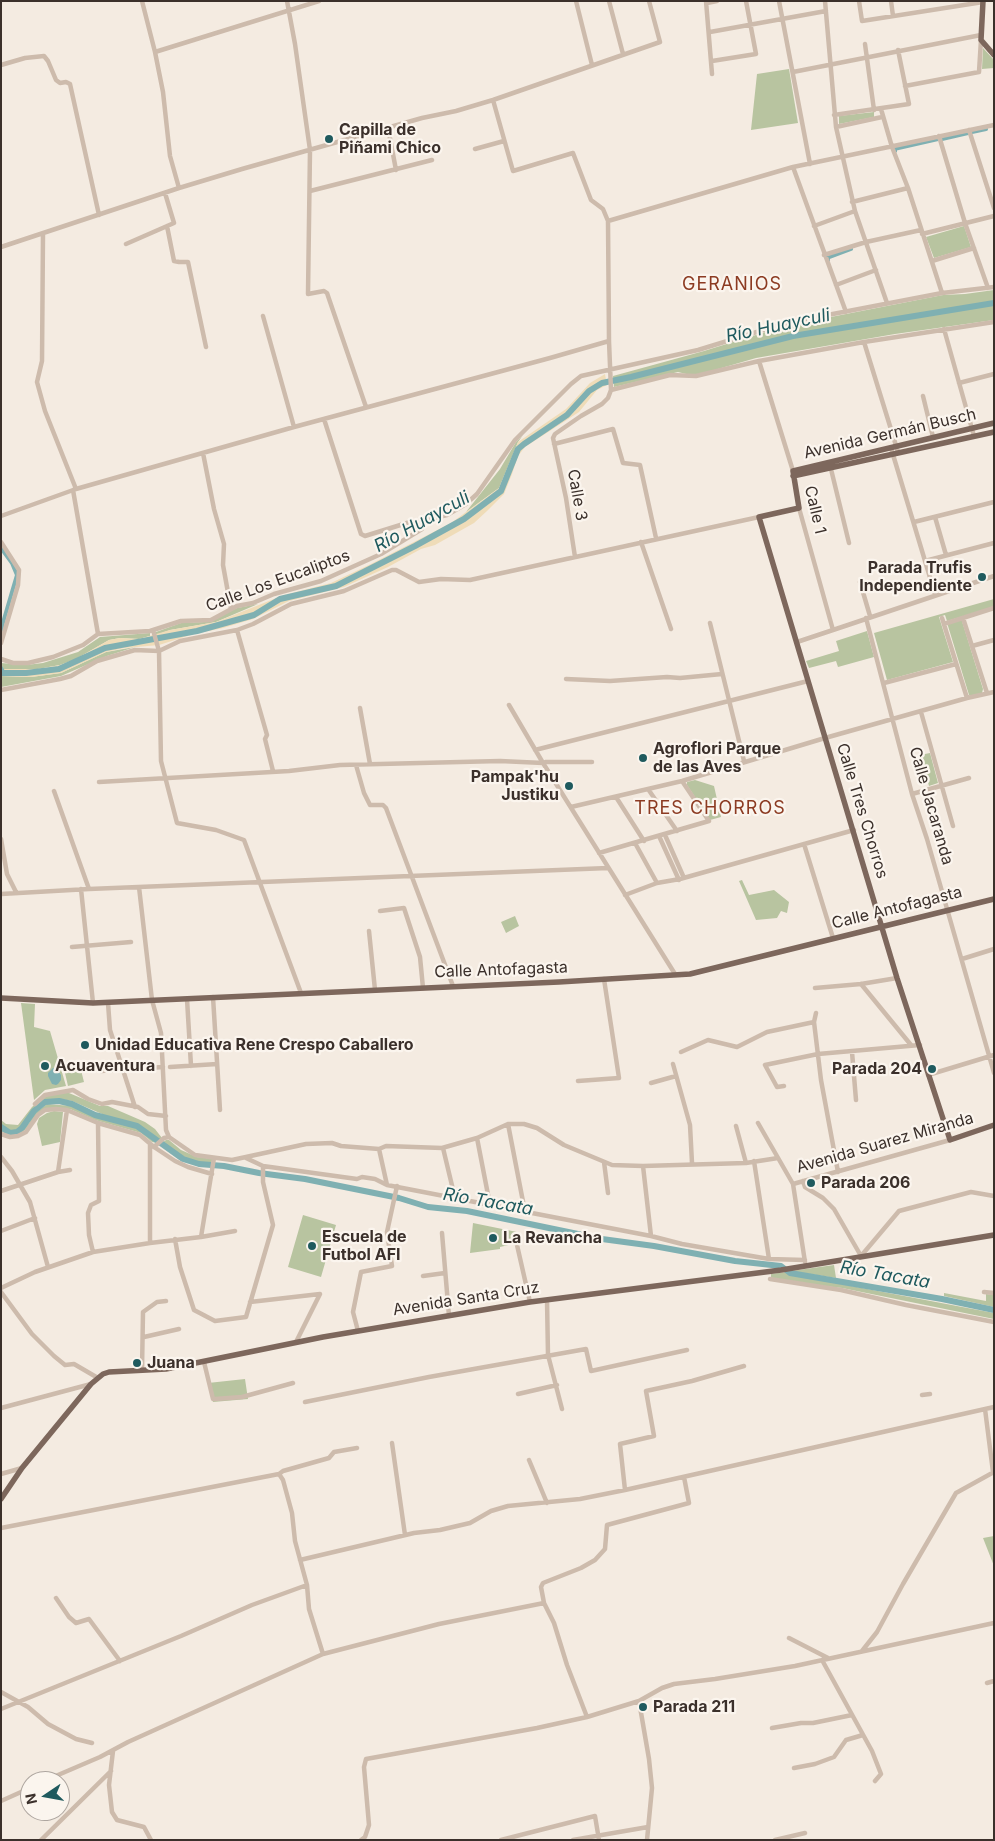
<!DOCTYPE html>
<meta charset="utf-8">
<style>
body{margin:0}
#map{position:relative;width:995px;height:1841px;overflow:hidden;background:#f4ebe1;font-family:Inter,sans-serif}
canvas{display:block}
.frame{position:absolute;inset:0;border:2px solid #3b302b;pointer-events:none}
.north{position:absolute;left:20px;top:1771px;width:50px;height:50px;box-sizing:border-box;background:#fbf5ee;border:1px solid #aea6a0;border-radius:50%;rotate:258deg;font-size:14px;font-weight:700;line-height:20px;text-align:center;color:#3b302b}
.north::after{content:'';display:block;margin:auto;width:18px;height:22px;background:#1f5a5e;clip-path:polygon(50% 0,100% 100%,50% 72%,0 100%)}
</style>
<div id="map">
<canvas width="995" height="1841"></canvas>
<div class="frame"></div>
<div class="north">N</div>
</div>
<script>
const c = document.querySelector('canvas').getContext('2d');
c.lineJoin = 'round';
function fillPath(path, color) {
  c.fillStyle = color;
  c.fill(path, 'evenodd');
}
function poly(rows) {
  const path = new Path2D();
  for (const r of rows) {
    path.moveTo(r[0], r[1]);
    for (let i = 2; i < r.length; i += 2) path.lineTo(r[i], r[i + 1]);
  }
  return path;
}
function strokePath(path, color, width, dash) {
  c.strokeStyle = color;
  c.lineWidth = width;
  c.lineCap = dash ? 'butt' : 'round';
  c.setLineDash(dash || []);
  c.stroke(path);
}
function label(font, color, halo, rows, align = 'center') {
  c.font = font + ' Inter,sans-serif';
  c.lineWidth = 4.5;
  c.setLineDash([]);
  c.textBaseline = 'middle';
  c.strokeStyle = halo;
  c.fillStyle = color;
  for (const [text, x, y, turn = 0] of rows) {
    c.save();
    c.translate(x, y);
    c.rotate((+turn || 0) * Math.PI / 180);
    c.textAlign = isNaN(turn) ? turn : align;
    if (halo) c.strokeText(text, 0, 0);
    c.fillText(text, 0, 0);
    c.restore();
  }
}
fillPath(poly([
 [983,48,994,60,994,68,982,69],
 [789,69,798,123,751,130,757,74],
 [874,112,874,117,839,124,839,116],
 [964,226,971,247,934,258,926,237],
 [994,290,994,320,895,334,756,358,694,376,678,372,614,387,613,376,704,351,785,326,943,295,965,294],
 [523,435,518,442,499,488,466,512,500,469,516,442],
 [994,599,994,607,947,621,945,615,939,617,953,662,887,680,874,633],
 [258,604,216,622,170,630,156,635,156,632,181,623,204,622,237,608],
 [960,620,962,621,983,689,982,693,973,695,969,695,948,626,948,624],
 [867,631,874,657,838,667,836,661,809,668,806,661,839,651,836,641],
 [150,633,150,636,139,639,120,638,109,640,76,659,60,665,38,669,1,669,1,663,26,665,43,663,78,652,100,637],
 [135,647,107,656,61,676,1,687,1,676,31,677,61,673,106,652],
 [930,753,938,783,929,786,920,755],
 [695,780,714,786,721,817,710,820,687,785,687,782],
 [742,880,749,895,774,890,789,902,787,913,781,911,777,918,756,920,739,881],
 [515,916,519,926,506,933,501,922],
 [21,1003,35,1004,34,1027,50,1031,66,1086,45,1090,34,1100],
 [81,1070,84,1082,68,1086,65,1073],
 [58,1092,69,1093,100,1106,108,1106,145,1122,155,1129,162,1138,160,1140,138,1125,109,1117,72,1101,60,1099,46,1099,33,1110,22,1127,18,1129,13,1131,7,1129,1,1125,1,1120,6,1124,18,1125,32,1107,46,1095],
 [47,1104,72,1106,95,1117,136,1127,158,1143,152,1142,141,1133,95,1120,70,1109,46,1109,23,1132,14,1136,6,1134,1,1131,1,1129,8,1133,19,1133,29,1123,34,1114],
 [54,1111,63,1112,60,1142,42,1146,37,1124,39,1118,47,1113],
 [166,1140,169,1140,181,1150,197,1157,213,1159,211,1163,199,1162,183,1157,163,1142],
 [303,1215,336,1225,321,1277,288,1267],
 [473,1223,517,1232,513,1244,500,1247,500,1249,470,1253],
 [834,1265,836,1278,791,1271],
 [786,1272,788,1274,994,1313,994,1319,842,1288,824,1286,771,1278,771,1274],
 [944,1293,986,1301,986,1294,994,1295,994,1307,944,1296],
 [245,1379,248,1399,213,1402,208,1383],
 [994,1536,994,1566,983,1538]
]), '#b8c4a0');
fillPath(poly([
 [605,374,607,385,597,390,579,412,525,447,518,456,512,474,504,494,487,511,474,523,435,545,421,549,388,567,344,587,289,601,253,619,223,628,194,634,159,645,125,648,106,652,61,673,31,677,1,676,1,669,38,669,60,665,76,659,109,640,120,638,139,639,170,630,216,622,284,595,331,583,371,564,451,523,499,488,518,442,566,409,590,383]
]), '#efdcb8');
fillPath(poly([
 [53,1068,56,1068,61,1075,61,1080,58,1084,56,1085,52,1084,48,1076,48,1073]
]), '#7fb0b2');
strokePath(poly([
 [972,132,986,129],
 [942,139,968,133],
 [895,151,894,149,938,139],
 [828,260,827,258,851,249],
 [1,548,12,563,17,575,2,626,1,635],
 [1,668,4,673]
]), '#7fb0b2', 4);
strokePath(poly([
 [1,673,26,673,59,669,105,648,197,631,254,615,280,599,336,586,415,546,464,519,501,491,518,449,524,444,567,415,589,391,602,383,631,377,793,336,994,303],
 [1,1127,10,1133,17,1132,22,1128,34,1111,45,1102,59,1101,72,1104,95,1115,137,1126,183,1159,199,1164,224,1166,259,1173,305,1179,399,1198,428,1207,467,1211,602,1239,654,1246,735,1261,781,1266,790,1273,942,1299,994,1310]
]), '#7fb0b2', 6);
strokePath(poly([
 [142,1,155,52,163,92,170,156,179,188],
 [287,1,295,44,310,150,308,294,324,291,327,293,366,407],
 [576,1,592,65],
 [609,1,623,54],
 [706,1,712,74],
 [779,1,810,164],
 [825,1,836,127,855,211,887,303],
 [859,1,862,21,983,2],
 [891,1,893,16],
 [707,3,717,1],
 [710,32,826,11],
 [865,44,874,110],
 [155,52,319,1],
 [712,61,756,54,746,1],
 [1,65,25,58,44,56,48,61,56,80,60,83,66,82,70,84,99,215],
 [793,72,981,35],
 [905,86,979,72,981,40],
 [493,100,513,171,573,153,591,200,603,209,608,221,609,341,611,390,608,398,602,404,581,416,555,434,553,438,566,498,575,557],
 [881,109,892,147,908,188,942,293],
 [834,115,909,104,898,50],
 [836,127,882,117],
 [388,128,396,170],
 [969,130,994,208],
 [939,136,965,223,988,288],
 [475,149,504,141],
 [793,167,846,312],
 [310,191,432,160],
 [852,202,908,188],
 [608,221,793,167,994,125],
 [167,226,174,261,179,262,188,262,206,347],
 [814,226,855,211],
 [43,233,42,361,37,382,45,411,76,489],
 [922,234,994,216],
 [126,244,174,223,165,193],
 [1,247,179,188,242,169,422,118,456,111,493,100,660,42,649,1],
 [824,255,866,242,921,230],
 [932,261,974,248],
 [836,285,876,270],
 [263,316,294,427],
 [944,329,974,436],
 [864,342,898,452],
 [759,361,793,471],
 [959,383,994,374],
 [611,390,670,375,696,376,759,361,864,342,994,322],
 [923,396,933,437],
 [324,419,361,534,365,536,410,522,422,521,447,515,466,504,477,494,515,440,571,384,581,376,698,350,786,323,942,293,994,287],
 [554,444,613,429,623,463,640,465,656,538],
 [891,448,935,594],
 [203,453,214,509,224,544,223,565,231,609],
 [830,465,849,543],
 [73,490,98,634],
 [1,516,76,489,294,427,550,358,609,341],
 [935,517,946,555],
 [914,522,994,502],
 [1,542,19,570,18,585,1,643],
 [641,542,671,629],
 [925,561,994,543],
 [860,582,870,616],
 [866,618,912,794,927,839,994,1073],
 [942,618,967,698],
 [963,618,987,693],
 [710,623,744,761],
 [944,624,994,608],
 [153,630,159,651,161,761,177,823,216,830,244,840,301,993],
 [237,630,267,735,265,739,273,771],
 [833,630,994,576],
 [797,642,833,630,799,508],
 [972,646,994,640],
 [1,659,13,663,28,663,53,657,83,645,98,634,150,631,181,621,211,620,237,606,253,603,274,594,321,581,381,554,422,529,422,521],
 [566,679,610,681,667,677,680,678,722,674],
 [884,683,956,664],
 [1,690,60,679,71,676,97,661,135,650,159,651,180,641,237,630,253,624,291,604,344,591,392,570,396,570,419,582,441,579,470,580,759,517],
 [509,705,543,763,675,974],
 [360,708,370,764],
 [921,712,953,826],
 [535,750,808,681],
 [356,765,364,793,370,805,383,805,386,808,453,986],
 [99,782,289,771,340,765,500,761,543,763,546,762,592,762],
 [648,789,677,831],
 [54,791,89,889],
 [912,794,969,778],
 [616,797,644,841],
 [571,807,682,781,825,738,967,698,994,692],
 [665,835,684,878],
 [659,836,679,880],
 [1,839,7,874,16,892],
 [635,843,657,883],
 [804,844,833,938],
 [599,853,709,821,682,781],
 [139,887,152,1000,161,1033,166,1130,169,1137,164,1138,154,1147],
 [81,889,93,1003],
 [1,894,89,889,608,868],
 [625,895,657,883,680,879,854,830],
 [380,911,404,908,420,957,423,988],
 [369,931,375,990],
 [72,947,131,942],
 [962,959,994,949],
 [861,984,911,1045],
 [815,988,861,984,897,978],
 [213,997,220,1110],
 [187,999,191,1066],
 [108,1003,110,1030,135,1107],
 [816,1013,814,1022,821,1080,838,1172],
 [681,1052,708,1040,737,1047,767,1032,814,1022],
 [852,1052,856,1100],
 [673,1064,690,1125,692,1163],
 [170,1067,217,1064],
 [101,1071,163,1067],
 [928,1075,994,1055],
 [578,1081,619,1078,604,979],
 [651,1083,676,1076],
 [784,1086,777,1087,765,1065,818,1054,920,1045],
 [35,1104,45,1095,73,1090,88,1099,102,1104,112,1102,138,1107,148,1114,166,1116],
 [758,1123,793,1184,805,1262],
 [508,1124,525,1212],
 [736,1126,746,1163],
 [1,1134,10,1137,18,1136,26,1132,38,1115,45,1110,56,1109,67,1110,98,1123,140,1135,154,1147,175,1161,188,1167,212,1174],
 [169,1137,195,1155,232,1160,306,1144,332,1143,341,1146,379,1149,386,1146,442,1148,477,1138,508,1124,524,1124,537,1128,564,1145,612,1165,643,1166,746,1163,778,1158],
 [477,1138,490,1205],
 [150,1144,150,1243],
 [443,1148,455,1198],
 [379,1149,387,1185],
 [1,1157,12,1171,30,1202,48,1267],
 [246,1158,263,1166,357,1179,362,1177,375,1179,387,1185,651,1236,682,1244,769,1259,805,1260],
 [754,1161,769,1259],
 [604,1162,608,1193],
 [643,1166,651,1236],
 [58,1172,67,1110],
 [803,1181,805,1187,823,1198,834,1209,861,1256,899,1211,971,1192,994,1196],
 [793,1184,950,1140],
 [1,1191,58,1172,70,1170],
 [1,1231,35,1218],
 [442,1233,449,1316],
 [201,1237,235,1231],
 [175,1239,180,1267,194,1310,215,1321,246,1317,273,1225,263,1182,263,1166],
 [517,1245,530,1302],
 [93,1252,89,1235,88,1213,91,1205,99,1201,98,1123],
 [423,1276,445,1273],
 [770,1279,841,1290,906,1305,994,1322],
 [1,1288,35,1272,93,1252,150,1243,201,1237,214,1158],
 [1,1292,32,1334,54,1356,65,1365,74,1364,98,1378],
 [984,1292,994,1293],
 [547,1300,548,1355,562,1409],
 [250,1302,320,1294,296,1342],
 [358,1331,353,1312,361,1272,392,1266,387,1232,397,1186],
 [144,1337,179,1329],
 [204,1362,213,1399,215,1399,242,1397,293,1383],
 [142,1370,143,1312,157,1302,166,1301],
 [518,1394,557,1385],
 [922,1395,930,1394],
 [305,1402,429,1377,586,1349,591,1371,687,1350],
 [1,1408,91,1384],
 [985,1409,993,1472],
 [392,1443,405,1535],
 [529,1460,547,1503],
 [1,1474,22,1468],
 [279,1474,283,1480,292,1513,295,1541,307,1585,309,1609,323,1654],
 [625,1490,620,1444,654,1436,646,1391,692,1381,744,1366],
 [1,1528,279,1474,283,1471,329,1458,334,1452,357,1448],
 [300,1560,414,1533,440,1530,470,1523,491,1511,508,1506,580,1499,625,1490,994,1407],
 [56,1598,69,1617,76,1623,89,1619,120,1661],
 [789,1638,828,1658],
 [862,1651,877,1632,903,1584,956,1493,994,1472],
 [822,1660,872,1751,881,1774,875,1781],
 [987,1683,994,1681],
 [1,1692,28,1707,48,1724,76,1739,92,1743],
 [639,1701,649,1759,652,1788,647,1840],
 [1,1709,181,1636,252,1605,307,1585],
 [587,1717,567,1665,554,1623,544,1603,541,1587,543,1583,581,1568,595,1560,605,1549,607,1525,689,1503,684,1477],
 [772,1728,801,1723,813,1723,852,1715],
 [113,1751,109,1785,112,1812,117,1820,144,1827,151,1840],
 [794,1768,815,1764,834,1757,846,1740,863,1735],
 [44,1781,100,1757,128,1742,323,1654,439,1624,544,1603],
 [1,1801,30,1788],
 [41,1840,111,1771],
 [361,1840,365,1837,369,1825,364,1767,366,1759,537,1728,587,1717,639,1701,662,1688,674,1684,715,1679,795,1666,994,1623],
 [501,1840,595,1816,599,1840],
 [573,1840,648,1827],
 [775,1840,805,1833]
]), '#cdbbac', 4.5);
strokePath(poly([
 [983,1,981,40,994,55],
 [994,423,793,471,799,508,759,517,897,978,950,1140,994,1125],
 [793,476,994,432],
 [1,998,93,1003,559,982,690,974,994,899],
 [1,1499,22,1468,91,1384,103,1374,109,1372,166,1369,323,1337,530,1302,781,1270,994,1235]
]), '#7d675c', 5.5);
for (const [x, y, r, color] of [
 [329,139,5,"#1f5a5e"],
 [982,577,5,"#1f5a5e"],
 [643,758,5,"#1f5a5e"],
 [569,786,5,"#1f5a5e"],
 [85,1045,5,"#1f5a5e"],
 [45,1066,5,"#1f5a5e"],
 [932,1069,5,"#1f5a5e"],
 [811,1183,5,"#1f5a5e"],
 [493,1238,5,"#1f5a5e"],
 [312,1246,5,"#1f5a5e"],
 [137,1363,5,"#1f5a5e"],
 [643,1707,5,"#1f5a5e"]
]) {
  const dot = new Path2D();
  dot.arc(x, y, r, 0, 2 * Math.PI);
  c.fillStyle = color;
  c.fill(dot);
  strokePath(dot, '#fbf5ee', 2);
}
label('bold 16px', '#3b302b', '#fbf5ee', [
 ["Capilla de",339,130],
 ["Piñami Chico",339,148],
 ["Parada Trufis",972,568,"right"],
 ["Independiente",972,586,"right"],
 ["Agroflori Parque",653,749],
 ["de las Aves",653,767],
 ["Pampak'hu",559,777,"right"],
 ["Justiku",559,795,"right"],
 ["Unidad Educativa Rene Crespo Caballero",95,1045],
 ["Acuaventura",55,1066],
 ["Parada 204",922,1069,"right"],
 ["Parada 206",821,1183],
 ["Escuela de",322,1237],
 ["Futbol AFI",322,1255],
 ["La Revancha",503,1238],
 ["Juana",147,1363],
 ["Parada 211",653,1707]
], 'left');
label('16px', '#3b302b', '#fbf5ee', [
 ["Avenida Germán Busch",890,434,-13],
 ["Calle 3",577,495,80],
 ["Calle 1",815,510,77],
 ["Calle Los Eucaliptos",278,581,-20],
 ["Calle Jacaranda",931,806,74],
 ["Calle Tres Chorros",862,811,73],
 ["Calle Antofagasta",897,908,-14],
 ["Calle Antofagasta",501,970,-2],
 ["Avenida Suarez Miranda",885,1143,-16],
 ["Avenida Santa Cruz",466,1299,-9]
]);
c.letterSpacing = '1px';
label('18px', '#8c3b22', '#fbf5ee', [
 ["GERANIOS",732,285],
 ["TRES CHORROS",710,809]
]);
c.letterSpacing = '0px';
label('italic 18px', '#1f5a5e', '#fbf5ee', [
 ["Río Huayculi",778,326,-12],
 ["Río Huayculi",422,522,-29],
 ["Río Tacata",488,1202,10],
 ["Río Tacata",885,1275,10]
]);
</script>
